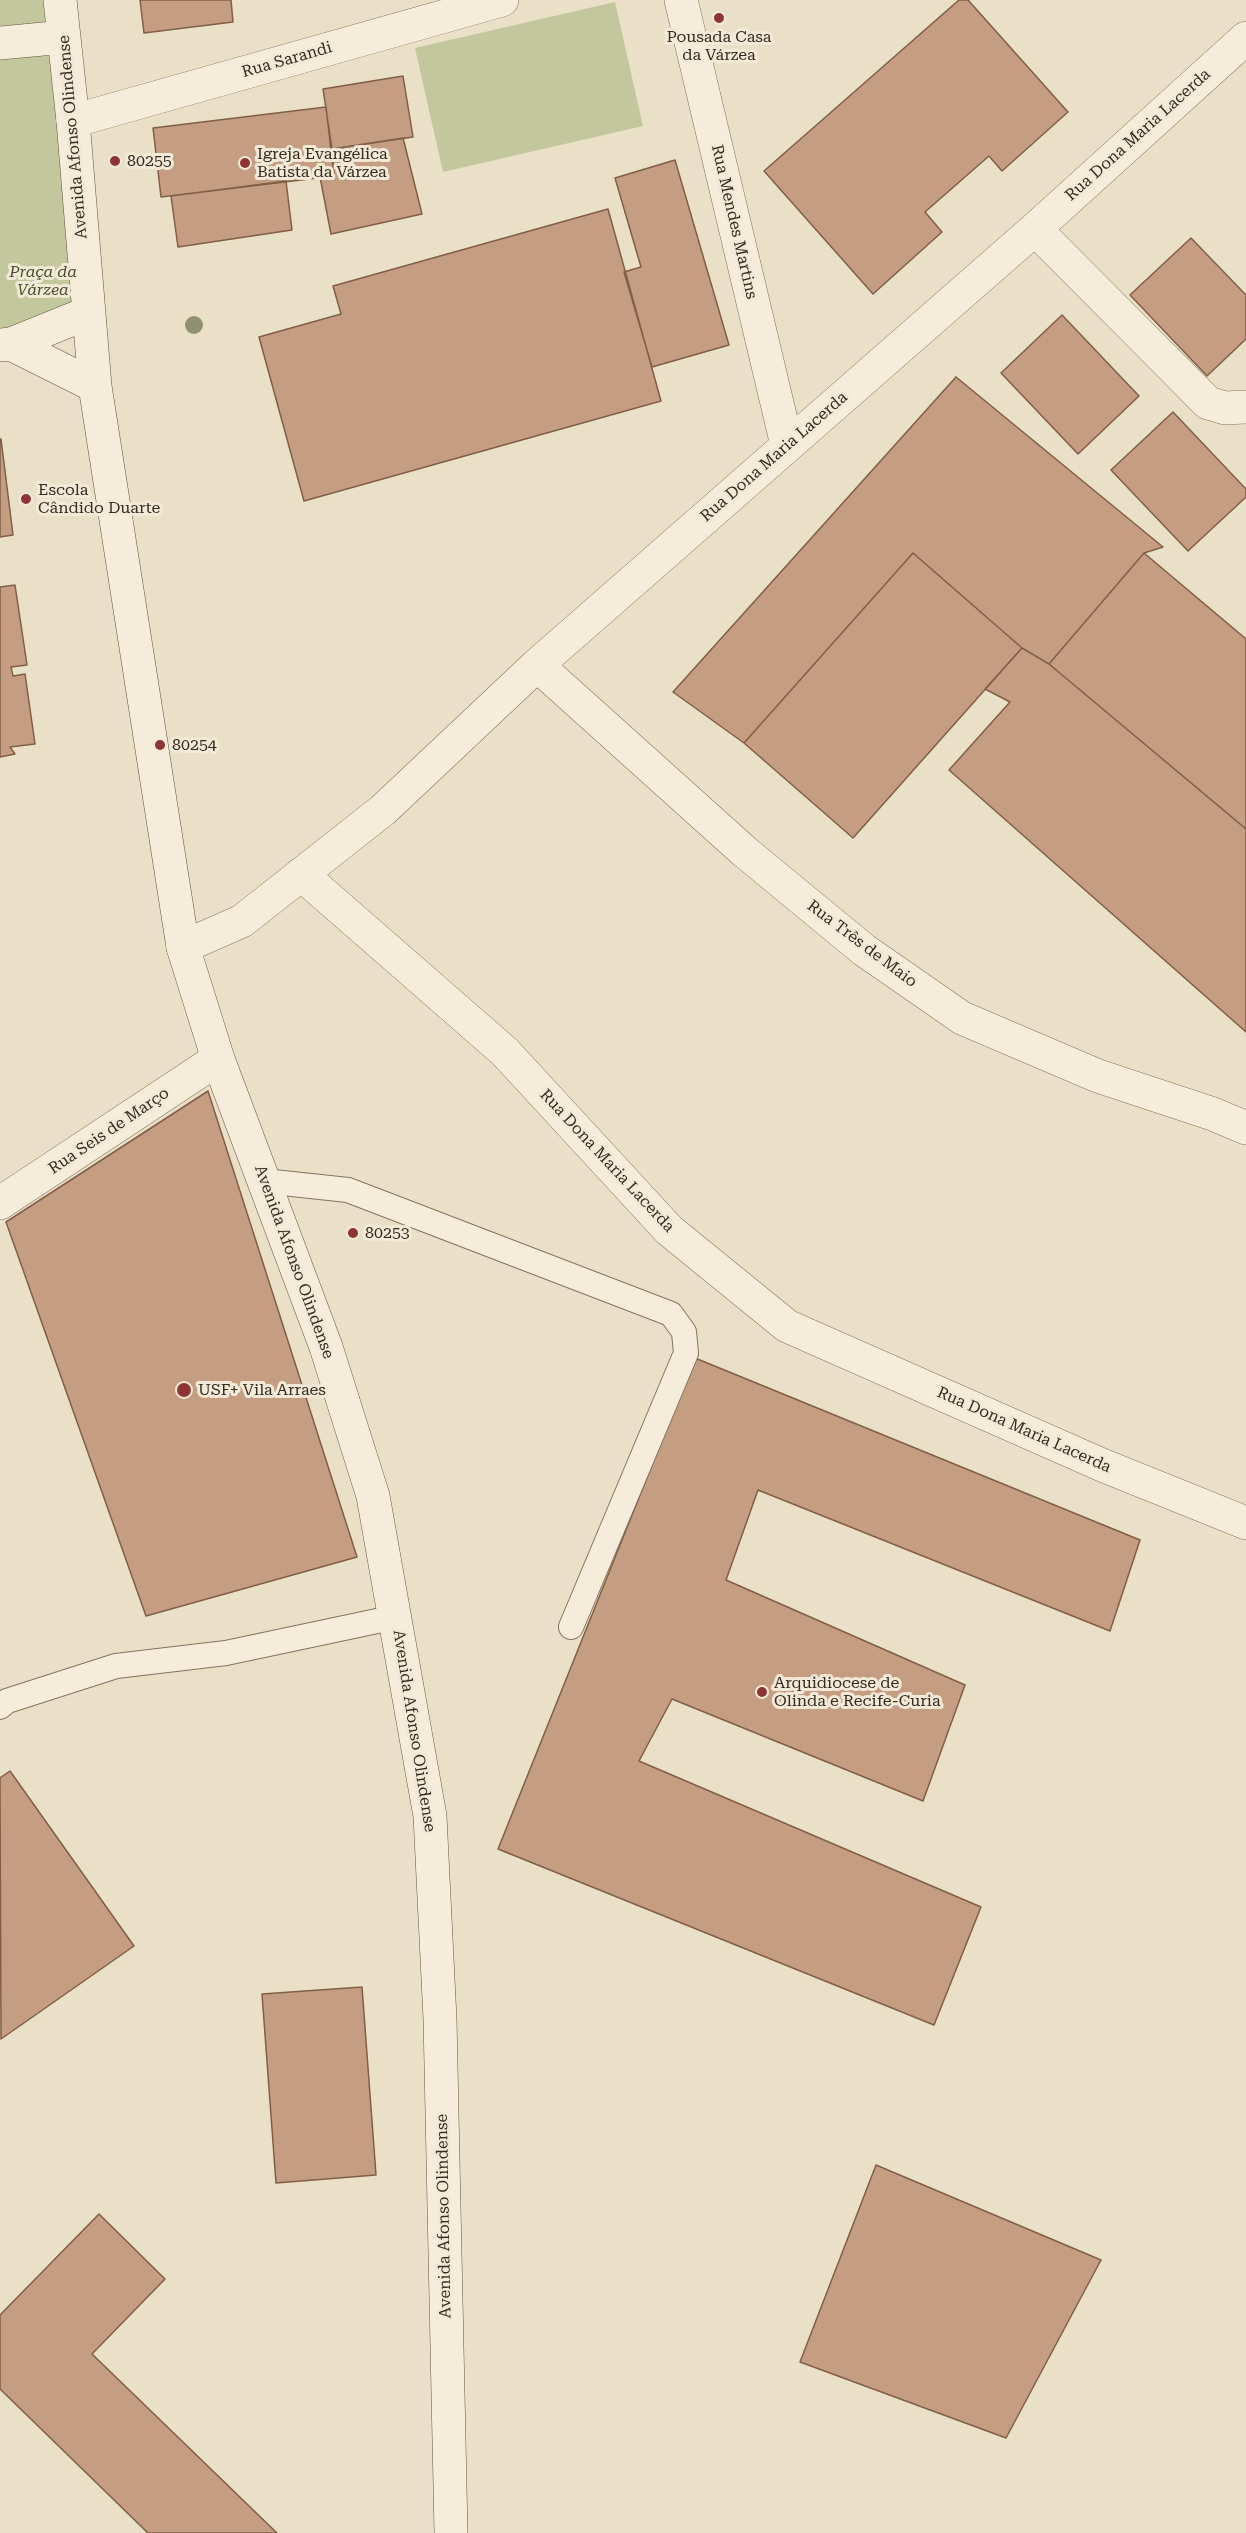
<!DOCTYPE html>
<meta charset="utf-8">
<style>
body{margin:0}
canvas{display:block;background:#eae0c8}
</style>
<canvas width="1246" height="2533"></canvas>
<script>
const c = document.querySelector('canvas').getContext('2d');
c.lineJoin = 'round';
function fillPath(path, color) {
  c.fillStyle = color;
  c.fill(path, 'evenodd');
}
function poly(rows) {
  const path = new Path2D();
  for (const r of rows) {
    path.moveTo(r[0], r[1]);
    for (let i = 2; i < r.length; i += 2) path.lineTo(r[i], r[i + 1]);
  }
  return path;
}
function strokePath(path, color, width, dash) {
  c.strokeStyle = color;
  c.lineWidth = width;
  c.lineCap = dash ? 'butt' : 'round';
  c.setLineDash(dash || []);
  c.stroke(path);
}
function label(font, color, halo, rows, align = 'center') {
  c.font = font + ' "Roboto Serif",serif';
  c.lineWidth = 6;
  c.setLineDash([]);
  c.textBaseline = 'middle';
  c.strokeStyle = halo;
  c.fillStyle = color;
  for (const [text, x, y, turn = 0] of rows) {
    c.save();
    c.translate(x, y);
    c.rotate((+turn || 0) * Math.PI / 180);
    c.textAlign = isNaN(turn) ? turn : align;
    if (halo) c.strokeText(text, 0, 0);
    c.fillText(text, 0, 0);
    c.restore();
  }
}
fillPath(poly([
 [0,0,71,0,88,313,0,345],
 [615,2,643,126,443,172,415,48]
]), '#c2c79d');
const building = poly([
 [140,0,231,0,233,22,144,33,140,0],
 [959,0,968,0,1068,112,1002,171,989,156,925,212,942,232,873,294,764,171,959,0],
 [403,76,413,137,332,149,323,89,403,76],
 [326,107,334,176,161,197,153,128,326,107],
 [403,138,422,214,331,234,320,177,334,176,332,149,403,138],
 [675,160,729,345,652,367,624,272,641,267,615,178,675,160],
 [286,181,292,230,178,247,171,196,286,181],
 [608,209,661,401,304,501,259,337,341,314,333,286,608,209],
 [1191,238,1246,295,1246,339,1207,376,1130,295,1191,238],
 [1062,315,1139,396,1078,454,1001,373,1062,315],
 [956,377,1163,547,1144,553,1049,664,1022,648,913,553,744,743,673,692,956,377],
 [1173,412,1246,489,1246,497,1188,551,1111,470,1173,412],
 [1,439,13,535,0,537,0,439,1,439],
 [913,553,1022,648,853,838,744,743,913,553],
 [1144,553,1246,639,1246,829,1049,664,1144,553],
 [15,585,27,665,11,667,13,676,25,674,35,744,10,747,15,754,0,757,0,587,15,585],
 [1022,648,1049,664,1246,829,1246,1032,949,770,1010,702,985,689,1022,648],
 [208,1091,357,1557,146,1616,6,1222,208,1091],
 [695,1358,1140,1540,1110,1631,758,1490,726,1580,965,1685,923,1801,672,1699,639,1761,981,1907,934,2025,498,1849,695,1358],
 [10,1771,134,1946,1,2039,0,1778,10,1771],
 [362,1987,376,2175,276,2183,262,1994,362,1987],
 [876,2165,1101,2260,1006,2438,800,2362,876,2165],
 [99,2214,165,2279,92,2354,277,2533,148,2533,0,2389,0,2315,99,2214]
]);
fillPath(building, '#c49d82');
strokePath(building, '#815e47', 1.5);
const lane = poly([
 [264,1181,348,1190,671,1314,684,1332,686,1353,571,1627],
 [0,1707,7,1701,116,1666,226,1653,396,1617]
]);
const street = poly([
 [681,0,787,445],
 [73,121,502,0],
 [1035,229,1208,403,1225,408,1246,407],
 [537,665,745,852,864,950,962,1018,1098,1076,1213,1114,1246,1128],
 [301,874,505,1052,669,1230,787,1326,1102,1465,1246,1523],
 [183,947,242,921,383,810,537,665,1035,229,1246,38],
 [0,1203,218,1059]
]);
const secondary = poly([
 [60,0,73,121,95,386,183,947,218,1059,326,1347,373,1496,430,1816,440,2019,451,2533],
 [0,43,64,37],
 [11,344,95,386],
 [0,345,11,344,88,313]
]);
strokePath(lane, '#84735f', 26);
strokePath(street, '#84735f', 34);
strokePath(secondary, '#665442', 34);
strokePath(lane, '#f5edda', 24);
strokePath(street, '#f5edda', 33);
strokePath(secondary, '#f5edda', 33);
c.fillStyle = '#909171';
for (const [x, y] of [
 [194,325]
]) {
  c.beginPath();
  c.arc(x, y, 9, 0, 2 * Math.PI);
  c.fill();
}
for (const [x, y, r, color] of [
 [719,18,6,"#8d3535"],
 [115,161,6,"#8d3535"],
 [245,163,6,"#8d3535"],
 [26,499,6,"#8d3535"],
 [160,745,6,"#8d3535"],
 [353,1233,6,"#8d3535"],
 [184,1390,8,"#8d3535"],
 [762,1692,6,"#8d3535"]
]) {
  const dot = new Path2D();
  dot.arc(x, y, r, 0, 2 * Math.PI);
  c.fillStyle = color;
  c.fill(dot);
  strokePath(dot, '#f2ead7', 2);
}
label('16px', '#362b21', '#f2ead7', [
 ["Pousada Casa",719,37,"center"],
 ["da Várzea",719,55,"center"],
 ["Igreja Evangélica",257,154],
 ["Batista da Várzea",257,172],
 ["80255",127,161],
 ["Escola",38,490],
 ["Cândido Duarte",38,508],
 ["80254",172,745],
 ["80253",365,1233],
 ["USF+ Vila Arraes",198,1390],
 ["Arquidiocese de",774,1683],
 ["Olinda e Recife-Curia",774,1701]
], 'left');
label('16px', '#362b21', '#f2ead7', [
 ["Rua Sarandi",287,60,-16],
 ["Rua Dona Maria Lacerda",1138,135,-42],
 ["Avenida Afonso Olindense",73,137,-95],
 ["Rua Mendes Martins",734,222,77],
 ["Rua Dona Maria Lacerda",774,457,-41],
 ["Rua Três de Maio",862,944,37],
 ["Rua Seis de Março",109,1131,-34],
 ["Rua Dona Maria Lacerda",607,1161,47],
 ["Avenida Afonso Olindense",294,1262,70],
 ["Rua Dona Maria Lacerda",1024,1430,24],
 ["Avenida Afonso Olindense",414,1731,81],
 ["Avenida Afonso Olindense",444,2216,-91]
]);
label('italic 16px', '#47502a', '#f2ead7', [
 ["Praça da",43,272],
 ["Várzea",43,290]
]);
</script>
